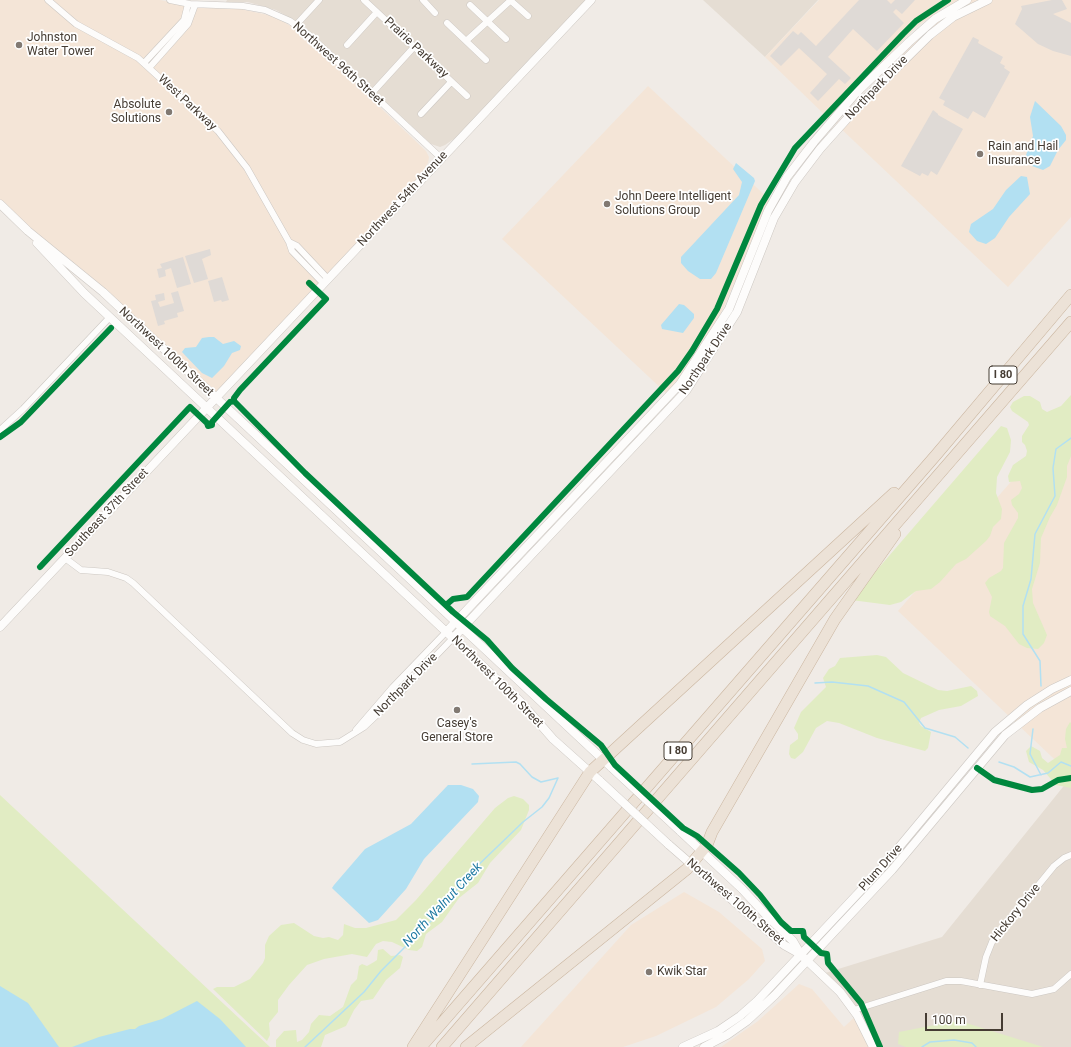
<!DOCTYPE html>
<style>
body{margin:0}
#map{position:relative;width:1071px;height:1047px;overflow:hidden;background:#f0ebe6;font-family:Roboto,sans-serif}
canvas{display:block}
.scale{position:absolute;left:925px;top:1013px;width:78px;height:18px;box-sizing:border-box;border:2px solid #453c33;border-top:0;padding-left:5px;font-size:12px;line-height:14px;white-space:nowrap;color:#453c33;-webkit-text-stroke:3px #fff;paint-order:stroke}
</style>
<div id="map">
<canvas width="1071" height="1047"></canvas>
<div class="scale">100 m</div>
</div>
<script>
const c = document.querySelector('canvas').getContext('2d');
c.lineJoin = 'round';
function fillPath(path, color) {
  c.fillStyle = color;
  c.fill(path, 'evenodd');
}
function poly(rows) {
  const path = new Path2D();
  for (const r of rows) {
    path.moveTo(r[0], r[1]);
    for (let i = 2; i < r.length; i += 2) path.lineTo(r[i], r[i + 1]);
  }
  return path;
}
function strokePath(path, color, width, dash) {
  c.strokeStyle = color;
  c.lineWidth = width;
  c.lineCap = dash ? 'butt' : 'round';
  c.setLineDash(dash || []);
  c.stroke(path);
}
function label(font, color, halo, rows, align = 'center') {
  c.font = font + ' Roboto,sans-serif';
  c.lineWidth = 3.5;
  c.setLineDash([]);
  c.textBaseline = 'middle';
  c.strokeStyle = halo;
  c.fillStyle = color;
  for (const [text, x, y, turn = 0] of rows) {
    c.save();
    c.translate(x, y);
    c.rotate((+turn || 0) * Math.PI / 180);
    c.textAlign = isNaN(turn) ? turn : align;
    if (halo) c.strokeText(text, 0, 0);
    c.fillText(text, 0, 0);
    c.restore();
  }
}
fillPath(poly([
 [227,0,586,0,458,136,445,145,440,147,431,144,304,26,276,10,248,2,226,2],
 [703,0,818,0,765,57],
 [1071,777,1071,1047,873,1047,865,1028,822,974,942,937]
]), '#e5ddd3');
fillPath(poly([
 [0,0,160,0,199,8,240,9,268,15,284,22,303,34,426,151,429,157,428,163,419,177,217,392,208,394,0,202],
 [819,0,1071,0,1071,217,1008,287,836,124,911,46,936,23,954,11,948,5,915,28,829,119,765,57],
 [648,86,771,201,713,331,703,341,684,373,666,393,502,239],
 [1071,413,1071,775,898,611],
 [684,892,719,912,762,949,765,961,749,979,716,1007,656,1036,623,1047,521,1047,631,925],
 [799,984,812,989,844,1027,857,1015,873,1047,721,1047,758,1021]
]), '#f4e5d7');
fillPath(poly([
 [1071,395,1071,456,1067,466,1067,477,1057,505,1050,517,1041,538,1040,563,1032,589,1033,603,1047,635,1044,643,1038,649,1027,648,1019,644,1005,626,990,616,989,612,992,597,985,583,989,578,1001,571,1003,568,1004,543,1018,518,1018,513,1012,505,1011,500,1019,494,1022,488,1020,481,1009,482,1008,476,1013,465,1026,456,1027,451,1025,445,1022,442,1022,436,1029,425,1028,422,1012,411,1010,407,1013,402,1024,396,1030,396,1040,402,1042,409,1047,412,1061,406],
 [1001,426,1007,428,1011,440,1010,452,997,477,996,493,1002,509,1001,519,993,527,990,536,986,541,966,559,956,564,940,582,931,589,916,591,901,602,890,605,851,600],
 [877,655,886,657,903,673,938,690,947,691,971,686,977,691,978,696,961,706,939,710,921,718,919,723,921,726,931,732,928,748,925,751,877,738,839,723,827,721,816,728,803,752,795,759,791,758,789,754,790,745,798,739,798,734,794,728,801,712,826,687,823,678,829,669,835,666,840,658],
 [1070,722,1071,723,1071,788,1056,785,1043,770,1029,762,1026,751,1031,746,1040,751,1042,758,1048,763,1060,755,1062,748,1067,748,1065,739,1066,729],
 [0,795,270,1047,0,1047],
 [514,796,523,799,529,805,529,810,521,830,490,863,478,883,459,898,442,922,426,934,422,947,417,951,409,950,392,942,383,941,376,944,367,957,352,954,324,959,307,965,289,985,278,1000,278,1012,269,1023,270,1035,267,1041,213,989,217,987,234,987,250,979,263,963,265,958,265,945,269,936,281,925,294,923,314,936,323,938,329,937,338,940,343,935,344,924,355,928,366,928,396,920,416,900,495,808,508,798],
 [383,949,391,956,400,955,403,957,400,968,386,980,373,999,361,1001,354,1010,346,1026,325,1035,321,1047,276,1047,276,1040,284,1031,296,1030,297,1042,302,1040,309,1032,311,1024,319,1015,330,1016,343,1007,351,985,357,979,359,966,362,964,367,966,374,962,377,960,378,950],
 [950,1022,963,1022,1043,1047,906,1047,898,1044,899,1032]
]), '#e1ecc3');
fillPath(poly([
 [859,0,887,0,891,4,895,0,915,0,902,14,896,9,893,12,904,23,877,51,853,29,828,57,851,78,845,84,839,79,818,101,810,93,827,74,799,48,781,66,770,56,793,31,798,35,801,32,816,46],
 [1052,0,1062,0,1067,9,1053,14,1071,23,1071,56,1053,51,1038,44,1015,24,1022,9,1021,6],
 [973,37,979,40,978,43,1003,57,1000,63,1005,66,1004,68,1010,72,985,118,973,111,968,119,943,105,945,101,939,98],
 [933,110,938,114,938,115,963,129,937,175,931,171,928,176,922,173,920,176,901,166],
 [210,249,211,255,202,259,208,279,194,283,185,256],
 [183,257,191,284,177,288,171,268,165,270,166,276,159,278,157,269,162,268,160,264],
 [222,277,229,300,222,302,221,300,214,302,208,281],
 [178,291,184,311,177,313,178,317,164,321,165,324,158,326,151,301,156,300,155,295,164,293,165,300,158,302,160,307,174,303,171,293]
]), '#dfdad6');
fillPath(poly([
 [1035,101,1061,126,1066,135,1066,140,1058,150,1050,166,1043,170,1032,166,1026,155,1033,136,1030,117],
 [736,163,754,178,755,181,716,273,711,279,700,279,688,271,681,263,681,257,739,195,742,182,733,169],
 [1021,176,1027,177,1030,194,1009,217,995,238,986,244,977,241,969,232,971,224,993,209,1006,190],
 [679,304,684,305,694,314,694,318,683,333,662,329,661,325],
 [209,337,214,337,223,344,234,341,241,346,240,350,232,353,224,366,212,378,202,373,182,352,185,348,196,347,202,338],
 [448,785,461,785,473,789,479,796,478,802,424,859,406,889,378,920,369,923,334,890,332,888,334,885,365,849,411,824],
 [0,986,28,1003,59,1047,0,1047],
 [197,1001,220,1019,246,1047,72,1047,99,1037,130,1029,135,1029,139,1026,162,1019]
]), '#b2e0f2');
strokePath(poly([
 [815,683,832,682,868,686,904,702,925,728,955,737,968,748],
 [1041,686,1040,661,1023,634,1023,606,1031,579,1035,534,1055,496,1053,468,1056,449,1071,438],
 [1033,729,1030,754,1041,775],
 [999,762,1014,767,1030,777,1048,773,1061,762,1071,766],
 [472,764,516,762,520,764,532,777,541,782,558,778],
 [305,1047,364,992,381,971,438,914,469,874,523,822,542,807,549,798,558,778],
 [922,1047,930,1042,954,1040,972,1043,976,1047]
]), '#b2e0f2', 1.5);
const minor = poly([
 [48,0,76,24,138,58,218,131,247,168,289,242,292,251,324,284],
 [170,0,190,4,243,6,265,10,290,21,309,35,441,158],
 [364,0,467,96],
 [423,0,435,13],
 [510,0,528,16],
 [470,5,506,39],
 [447,23,486,60],
 [296,25,319,0],
 [466,41,511,0],
 [347,45,377,12],
 [144,63,184,20,188,4],
 [149,68,188,24,195,5],
 [372,93,414,47],
 [421,114,451,82],
 [289,242,297,246,328,279],
 [0,430,23,409,110,317],
 [65,558,81,570,108,572,126,578,133,583,292,733,303,740,316,744,340,742,364,727,399,694,453,638],
 [356,730,393,687,446,632],
 [980,985,986,957,992,942,1054,866,1064,858,1071,855],
 [854,1010,946,981,961,981,1032,994,1054,989,1071,974]
]);
const tertiary = poly([
 [0,204,28,231,103,292,612,768],
 [37,243,84,293,519,700,553,739,600,781],
 [0,627,591,0],
 [446,632,680,384,729,309,768,211,787,177,814,142,856,93,909,42,935,19,967,0],
 [453,638,686,391,737,312,774,218,795,182,820,149,863,101,930,35,953,17,988,0],
 [680,831,742,889,767,916,793,941,800,953],
 [668,844,784,945,800,954,840,992,857,1015,873,1047],
 [683,1047,718,1031,740,1016,757,1001,880,870,995,732,1027,705,1052,689,1071,680],
 [704,1047,727,1035,747,1021,775,995,892,870,1005,735,1040,708,1071,691]
]);
const motorway = poly([
 [413,1047,590,772,894,493],
 [421,1047,936,455,1071,295],
 [442,1047,1071,322],
 [466,1047,687,869,707,845,712,832,835,619,895,534]
]);
strokePath(minor, '#ccc7c2', 7);
strokePath(tertiary, '#ccc7c2', 9);
strokePath(motorway, '#cab59f', 12);
strokePath(minor, '#fdfcfb', 6);
strokePath(tertiary, '#fdfcfb', 8);
strokePath(motorway, '#ece2d7', 11);
const tertiaryBridge = poly([
 [612,768,680,831],
 [600,781,668,844]
]);
strokePath(tertiaryBridge, '#ccc7c2', 9, []);
strokePath(tertiaryBridge, '#fdfcfb', 8);
strokePath(poly([
 [234,401,305,473,453,612,487,640,512,668,546,699,601,745,615,765,683,828,697,836,739,873,760,895,781,922,791,931,803,931,804,937,821,953,827,954,828,963,861,1003,880,1047],
 [234,401,234,398,240,390,326,299,309,283],
 [0,437,21,422,111,328],
 [40,567,189,408,190,407,207,423,208,426,212,425,212,422,230,402,234,401],
 [446,605,453,599,467,597,678,371,692,351,717,309,761,205,795,148,903,34,916,21,948,0],
 [977,768,994,780,1032,790,1042,789,1058,780,1071,778]
]), '#00873e', 6);
for (const [x, y, r, color] of [
 [19,45,4,"#817972"],
 [169,112,4,"#817972"],
 [980,154,4,"#817972"],
 [607,204,4,"#817972"],
 [457,710,4,"#817972"],
 [649,972,4,"#817972"]
]) {
  const dot = new Path2D();
  dot.arc(x, y, r, 0, 2 * Math.PI);
  c.fillStyle = color;
  c.fill(dot);
  strokePath(dot, '#fff', 1.5);
}
for (const [x, y, w] of [
 [1003,375,28],
 [678,751,28]
]) {
  const box = new Path2D();
  box.roundRect(x - w / 2, y - 9, w, 18, 3);
  c.fillStyle = '#fff';
  c.fill(box);
  strokePath(box, '#453c33', 1);
}
label('bold 11px', '#453c33', null, [
 ["I 80",1003,375],
 ["I 80",678,751]
]);
label('12px', '#453c33', '#fff', [
 ["Johnston",27,38],
 ["Water Tower",27,52],
 ["Absolute",161,105,"right"],
 ["Solutions",161,119,"right"],
 ["Rain and Hail",988,147],
 ["Insurance",988,161],
 ["John Deere Intelligent",615,197],
 ["Solutions Group",615,211],
 ["Casey's",457,724,"center"],
 ["General Store",457,738,"center"],
 ["Kwik Star",657,972]
], 'left');
label('12px', '#453c33', '#fff', [
 ["Prairie Parkway",416,48,43],
 ["Northwest 96th Street",338,64,42],
 ["Northpark Drive",877,88,-46],
 ["West Parkway",187,103,43],
 ["Northwest 54th Avenue",403,199,-47],
 ["Northwest 100th Street",166,352,43],
 ["Northpark Drive",706,359,-56],
 ["Southeast 37th Street",107,513,-47],
 ["Northwest 100th Street",497,682,45],
 ["Northpark Drive",406,685,-45],
 ["Plum Drive",881,868,-48],
 ["Northwest 100th Street",735,902,41],
 ["Hickory Drive",1016,913,-51]
]);
label('italic 13px', '#1f7aa2', '#fff', [
 ["North Walnut Creek",443,905,-47]
]);
</script>
